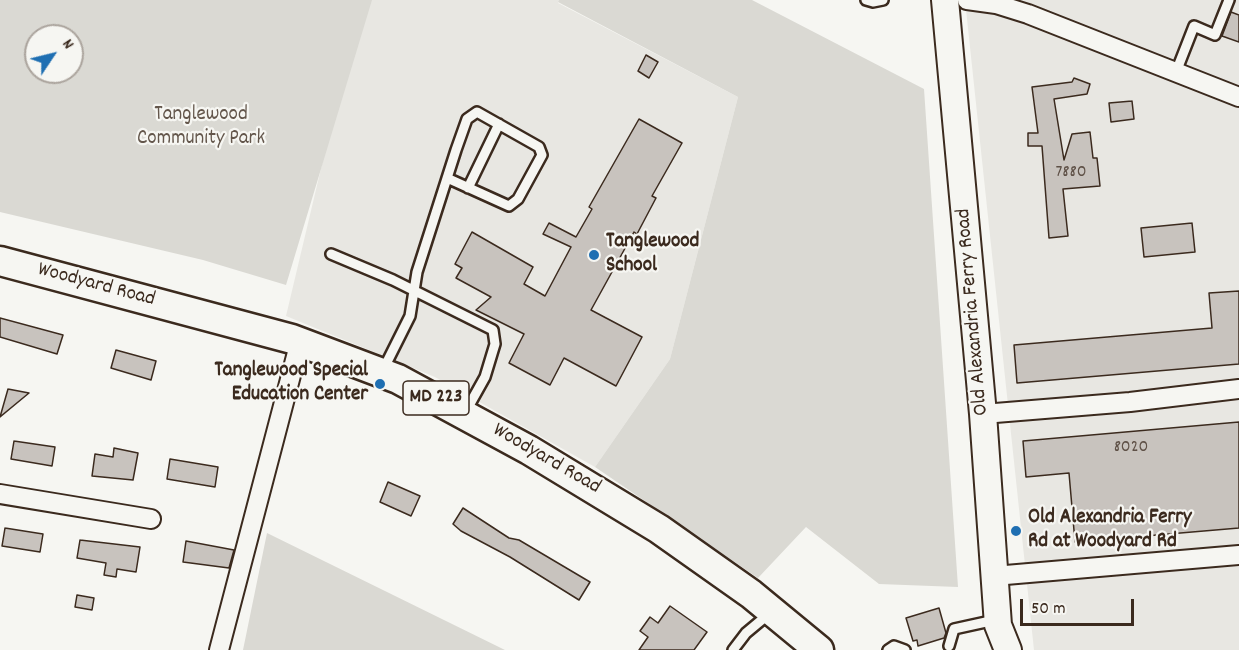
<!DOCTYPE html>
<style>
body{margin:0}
#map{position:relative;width:1239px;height:650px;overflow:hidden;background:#f6f6f2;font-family:Dekko,sans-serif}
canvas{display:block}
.north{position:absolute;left:24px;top:24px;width:60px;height:60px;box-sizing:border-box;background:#f6f6f2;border:2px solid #aba49d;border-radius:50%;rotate:55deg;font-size:16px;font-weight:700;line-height:24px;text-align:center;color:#3b2a1e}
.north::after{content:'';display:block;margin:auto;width:21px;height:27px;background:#1f6fb2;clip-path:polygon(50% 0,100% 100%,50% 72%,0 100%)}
.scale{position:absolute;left:1020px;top:599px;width:114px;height:27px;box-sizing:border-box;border:3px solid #3b2a1e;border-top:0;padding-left:8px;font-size:18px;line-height:21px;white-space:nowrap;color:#3b2a1e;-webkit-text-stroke:4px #f6f6f2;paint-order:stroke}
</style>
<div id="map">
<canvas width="1239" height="650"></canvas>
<div class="north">N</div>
<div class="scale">50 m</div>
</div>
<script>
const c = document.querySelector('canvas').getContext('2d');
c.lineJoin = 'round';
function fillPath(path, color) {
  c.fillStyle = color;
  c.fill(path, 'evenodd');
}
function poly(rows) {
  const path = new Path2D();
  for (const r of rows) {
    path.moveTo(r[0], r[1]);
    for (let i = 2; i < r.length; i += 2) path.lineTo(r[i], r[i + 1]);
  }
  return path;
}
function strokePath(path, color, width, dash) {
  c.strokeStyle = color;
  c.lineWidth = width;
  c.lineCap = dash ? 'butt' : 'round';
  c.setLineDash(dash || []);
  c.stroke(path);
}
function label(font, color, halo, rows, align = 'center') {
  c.font = font + ' Dekko,sans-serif';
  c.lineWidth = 4.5;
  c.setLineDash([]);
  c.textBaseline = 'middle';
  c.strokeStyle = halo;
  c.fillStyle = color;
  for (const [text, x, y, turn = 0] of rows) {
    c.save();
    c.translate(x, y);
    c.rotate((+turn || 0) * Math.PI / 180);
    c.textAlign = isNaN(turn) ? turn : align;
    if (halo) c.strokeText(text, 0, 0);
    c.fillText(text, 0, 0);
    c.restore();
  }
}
fillPath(poly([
 [361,0,559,0,558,3,738,97,670,359,595,467,435,377,286,316],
 [965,0,1239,0,1239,650,1034,650]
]), '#e8e7e2');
fillPath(poly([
 [0,0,372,0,286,285,203,260,0,212],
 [36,36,72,36,72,72,36,72],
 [559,0,752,0,924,89,958,587,879,584,806,527,758,578,595,467,670,359,738,97,558,2],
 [267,533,505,650,243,650]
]), '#dad9d3');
const building = poly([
 [1231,12,1239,15,1239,42,1222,36,1231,12],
 [646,55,658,62,649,78,638,71,646,55],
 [1074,78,1090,84,1087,94,1054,99,1064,160,1072,134,1090,132,1093,158,1097,158,1100,186,1063,189,1068,236,1049,238,1042,146,1028,146,1028,133,1038,133,1032,87,1072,82,1074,78],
 [1132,101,1134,119,1111,122,1109,103,1132,101],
 [639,119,682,143,652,196,656,198,637,234,634,232,591,310,642,337,616,386,564,358,550,385,509,363,524,334,476,310,491,297,456,278,462,268,455,264,472,232,533,267,524,284,545,296,571,247,543,234,549,223,576,237,592,209,589,207,639,119],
 [1192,223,1195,252,1144,257,1141,228,1192,223],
 [1239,291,1239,364,1017,383,1014,345,1212,328,1209,293,1239,291],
 [0,318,63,335,57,354,0,337,0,318],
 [116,350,156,361,151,380,111,368,116,350],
 [8,389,29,393,0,417,8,389],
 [1239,422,1239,528,1075,542,1069,473,1026,477,1023,441,1239,422],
 [14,441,55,447,52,466,11,459,14,441],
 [114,448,138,453,133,480,92,476,95,454,113,457,114,448],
 [170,459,218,467,215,487,167,479,170,459],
 [388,482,420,496,411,516,380,502,388,482],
 [463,508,509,538,519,540,590,582,579,600,510,557,461,531,453,524,463,508],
 [5,528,43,534,40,552,2,546,5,528],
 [80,540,140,547,136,572,117,569,116,577,104,575,106,563,77,558,80,540],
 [186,541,234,550,229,568,183,562,186,541],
 [77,595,94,598,92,610,75,607,77,595],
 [670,606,707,632,694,650,639,650,648,637,640,631,650,617,658,623,670,606],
 [939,608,946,633,944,638,918,646,917,640,913,641,906,618,939,608]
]);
fillPath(building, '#c8c3be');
strokePath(building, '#3b2a1e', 1.5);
const lane = poly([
 [866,0,873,2,883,0],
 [1176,72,1194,26,1215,35,1229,0],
 [468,188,499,124],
 [331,254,393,280,493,330,495,344,485,377,466,411],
 [383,370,410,316,417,272,456,150,467,119,477,112,539,147,542,155,518,199,509,206,447,178],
 [949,646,954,629,995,620],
 [733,650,746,633,770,613],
 [888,650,894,646,905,650]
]);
const street = poly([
 [967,0,996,4,1028,14,1239,97],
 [983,414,1130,402,1239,389],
 [0,494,151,519],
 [994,576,1239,555],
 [219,650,300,341]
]);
const secondary = poly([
 [945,0,983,414,998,625,1008,650]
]);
const primary = poly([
 [0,261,292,339,398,379,529,450,659,529,751,594,819,650]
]);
strokePath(lane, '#3b2a1e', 14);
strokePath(street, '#3b2a1e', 22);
strokePath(secondary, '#3b2a1e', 30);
strokePath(primary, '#3b2a1e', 33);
strokePath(lane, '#f6f6f2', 9);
strokePath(street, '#f6f6f2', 18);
strokePath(secondary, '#f6f6f2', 26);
strokePath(primary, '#f6f6f2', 28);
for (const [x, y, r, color] of [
 [594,255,6,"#1f6fb2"],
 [380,384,6,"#1f6fb2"],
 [1016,531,6,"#1f6fb2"]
]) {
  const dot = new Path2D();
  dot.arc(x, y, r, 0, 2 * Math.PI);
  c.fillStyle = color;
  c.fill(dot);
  strokePath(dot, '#f6f6f2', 2);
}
label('18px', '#5e5046', null, [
 ["7880",1071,174],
 ["8020",1131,449]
]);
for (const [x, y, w] of [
 [436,398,66]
]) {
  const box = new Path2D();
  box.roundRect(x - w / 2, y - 17, w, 34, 4.5);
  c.fillStyle = '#f6f6f2';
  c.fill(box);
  strokePath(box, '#3b2a1e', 1.5);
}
label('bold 20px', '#3b2a1e', null, [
 ["MD 223",436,398]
]);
label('21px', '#63564b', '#f6f6f2', [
 ["Tanglewood",201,116],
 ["Community Park",201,140]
]);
label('bold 21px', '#3b2a1e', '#f6f6f2', [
 ["Tanglewood",606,243],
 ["School",606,267],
 ["Tanglewood Special",368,372,"right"],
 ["Education Center",368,396,"right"],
 ["Old Alexandria Ferry",1028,519],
 ["Rd at Woodyard Rd",1028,543]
], 'left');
label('21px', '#3b2a1e', '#f6f6f2', [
 ["Woodyard Road",96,286,15],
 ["Old Alexandria Ferry Road",974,312,-95],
 ["Woodyard Road",546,460,30]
]);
</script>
